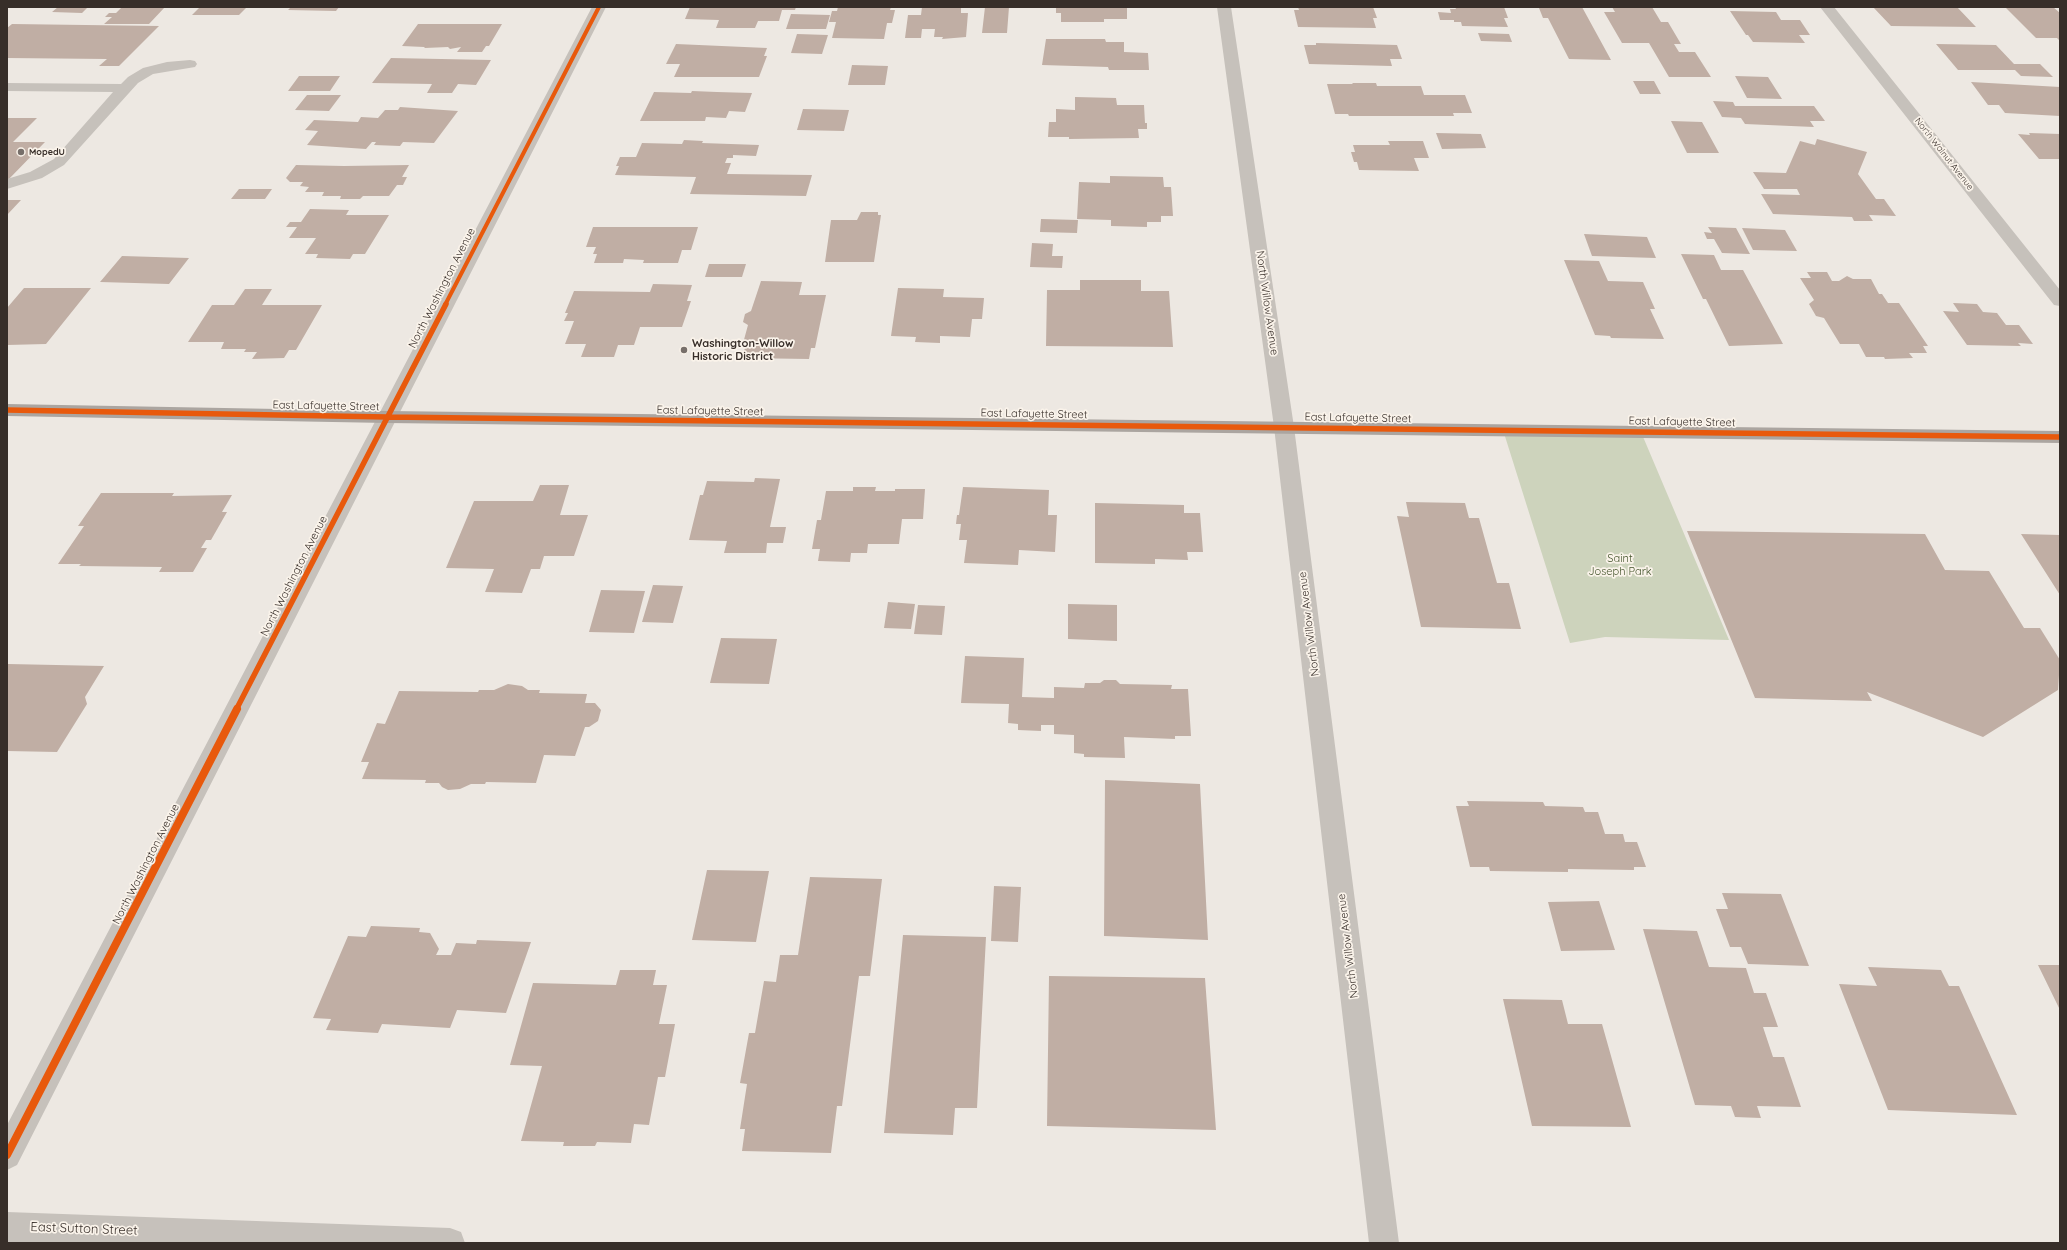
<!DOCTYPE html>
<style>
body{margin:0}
#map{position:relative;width:2067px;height:1250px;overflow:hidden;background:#ede8e2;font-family:Quicksand,sans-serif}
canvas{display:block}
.frame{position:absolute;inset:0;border:8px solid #372e29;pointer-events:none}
</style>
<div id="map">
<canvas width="2067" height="1250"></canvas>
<div class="frame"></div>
</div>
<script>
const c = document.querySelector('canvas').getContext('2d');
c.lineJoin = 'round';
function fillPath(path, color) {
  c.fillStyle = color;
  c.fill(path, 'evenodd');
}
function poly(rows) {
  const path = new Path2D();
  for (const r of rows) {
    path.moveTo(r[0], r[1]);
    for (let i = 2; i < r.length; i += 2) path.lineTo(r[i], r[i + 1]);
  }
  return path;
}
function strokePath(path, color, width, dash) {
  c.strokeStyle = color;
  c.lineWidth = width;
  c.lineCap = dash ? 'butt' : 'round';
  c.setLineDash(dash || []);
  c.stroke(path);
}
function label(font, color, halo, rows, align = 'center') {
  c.font = font + ' Quicksand,sans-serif';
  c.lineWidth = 3.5;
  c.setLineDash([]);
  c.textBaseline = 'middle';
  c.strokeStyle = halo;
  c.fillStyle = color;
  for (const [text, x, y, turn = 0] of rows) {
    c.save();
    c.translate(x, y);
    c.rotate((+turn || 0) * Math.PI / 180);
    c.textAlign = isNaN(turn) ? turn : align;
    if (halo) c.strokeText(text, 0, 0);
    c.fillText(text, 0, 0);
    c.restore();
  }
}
fillPath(poly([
 [1503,430,1641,432,1729,640,1605,637,1570,643]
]), '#cdd3bc');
fillPath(poly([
 [58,7,88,7,82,13,52,12],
 [122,7,165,7,149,24,104,24,112,17,105,17,109,13,116,13],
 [200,7,247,7,239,15,192,15],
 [291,7,339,7,336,11,288,10],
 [690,7,796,7,795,10,782,10,779,21,758,21,755,28,716,28,719,20,685,19],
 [838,7,891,7,890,10,895,10,892,23,887,23,884,39,832,38,836,22,829,22,832,11,837,11],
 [922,7,961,7,961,13,968,13,966,37,942,39,943,37,934,37,935,29,922,29,921,38,905,38,908,15,921,15],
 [985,7,1009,7,1007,33,982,33],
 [1056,7,1125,7,1127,8,1127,19,1104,19,1104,22,1061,22,1061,13,1056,13],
 [1298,7,1373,7,1377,18,1373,18,1376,28,1298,27,1294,10,1299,10],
 [1455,7,1504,7,1508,18,1504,18,1508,27,1462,26,1461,22,1454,22,1454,20,1440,20,1438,12,1451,13,1450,9,1456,9],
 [1542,7,1582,7,1611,60,1569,59,1548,18,1543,18,1539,8,1543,8],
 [1612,7,1652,7,1661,22,1668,22,1681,44,1674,44,1679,52,1695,52,1711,77,1669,77,1649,43,1622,43,1604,12,1615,12],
 [1873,7,1957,7,1976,27,1891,26],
 [2005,7,2053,7,2060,13,2060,41,2057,38,2036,38],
 [1730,11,1776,12,1781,20,1800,20,1810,35,1799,35,1805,43,1753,42,1748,35,1746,35],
 [791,14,830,15,826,29,786,29],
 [12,24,159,26,119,66,99,66,107,59,7,58,7,28],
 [418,24,502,24,489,46,486,46,482,52,457,52,461,47,450,49,448,47,425,48,424,47,402,46],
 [1478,33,1509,34,1512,42,1481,41],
 [797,34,828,35,822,54,791,53],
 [1046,39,1105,39,1106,42,1124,42,1124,52,1148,53,1149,70,1109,70,1108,67,1042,65],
 [1316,43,1397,45,1402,59,1390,59,1392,66,1309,64,1304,45,1316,45],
 [676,44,767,48,764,56,767,56,759,77,674,77,680,64,666,64],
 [1936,44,1996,45,2014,64,2040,64,2053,77,2021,76,2015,70,1958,70],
 [391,58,491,60,476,85,458,84,452,93,427,93,432,84,372,83],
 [852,65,888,66,885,85,848,85],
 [299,76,340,76,330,91,288,91],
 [1735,76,1768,77,1782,99,1747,98],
 [1633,81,1654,81,1661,94,1640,94],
 [1971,82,2060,87,2060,116,2005,113,1999,105,1988,105],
 [1352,83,1376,83,1377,86,1421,86,1424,95,1465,95,1472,113,1453,113,1454,116,1349,116,1348,114,1335,114,1327,84,1353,84],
 [692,91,717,92,752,93,745,112,729,111,726,118,706,117,705,121,640,121,654,92,691,93],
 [307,95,341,95,329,111,295,110],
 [1075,97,1116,98,1117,105,1144,105,1145,123,1147,123,1147,129,1138,129,1139,138,1069,139,1069,137,1048,137,1049,122,1056,122,1056,109,1075,110],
 [1713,101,1733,102,1735,106,1814,106,1825,121,1810,121,1814,127,1745,124,1741,118,1722,117],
 [400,107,458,111,434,143,403,142,400,146,374,145,376,142,372,142,366,149,307,145,318,131,305,130,314,120,358,122,361,117,378,118,385,110,398,110],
 [803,109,849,110,844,131,797,130],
 [7,118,37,118,13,142,45,142,7,181],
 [1671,121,1702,122,1719,153,1687,153],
 [1436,133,1481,134,1486,148,1442,149],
 [2029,133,2060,134,2060,159,2039,159,2018,134,2030,135],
 [1817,139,1867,152,1858,174,1876,199,1884,199,1896,216,1869,215,1873,221,1854,221,1852,217,1773,214,1761,194,1800,195,1797,189,1764,189,1753,172,1786,173,1800,141,1815,145],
 [684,140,703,141,702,143,759,145,756,156,733,155,733,158,727,158,725,163,731,163,727,174,812,175,806,196,690,194,696,177,615,175,619,166,616,166,620,157,636,157,642,143,682,144],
 [1388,141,1423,141,1429,158,1414,158,1419,171,1359,170,1357,162,1354,162,1351,152,1355,152,1353,145,1390,145],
 [296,165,344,166,409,165,402,177,407,177,403,185,397,185,389,196,363,196,360,199,340,199,341,196,322,196,324,192,305,192,309,187,300,186,303,182,290,182,286,178],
 [1110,176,1163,177,1164,187,1171,187,1173,216,1161,216,1161,222,1147,222,1147,227,1111,226,1111,220,1077,219,1079,182,1110,183],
 [239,189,272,189,265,199,231,199],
 [7,200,21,200,7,215],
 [310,209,349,210,346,215,389,215,365,254,353,254,350,259,316,258,318,254,305,254,316,238,289,238,297,227,286,227,290,222,301,222],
 [861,212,878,212,878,215,881,215,874,262,825,262,831,220,857,220],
 [1041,219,1078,220,1077,233,1040,232],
 [593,227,698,227,691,250,682,250,678,263,643,263,644,260,624,259,623,263,594,263,597,254,593,254,596,247,586,247],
 [1708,227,1736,228,1750,254,1722,253,1714,239,1707,239,1704,232,1712,233],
 [1742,228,1785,230,1797,251,1753,250],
 [1584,234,1647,237,1656,258,1592,256],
 [1032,243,1053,244,1052,256,1063,256,1062,268,1030,267],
 [1681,254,1714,255,1721,270,1743,270,1783,344,1729,346,1706,299,1703,299],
 [122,256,189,258,169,284,100,282],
 [1564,260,1599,261,1608,281,1643,282,1655,309,1650,309,1664,339,1611,338,1610,336,1595,335],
 [709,264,746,264,742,277,705,277],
 [1807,272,1827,272,1832,281,1839,281,1847,276,1853,279,1871,279,1879,294,1882,294,1888,303,1899,303,1928,346,1923,346,1927,353,1909,353,1913,358,1885,359,1884,357,1866,357,1859,344,1840,344,1824,318,1816,316,1809,304,1814,300,1800,278,1811,278],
 [1080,280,1141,280,1141,291,1169,291,1173,347,1046,346,1047,290,1080,290],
 [761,281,802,282,799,295,826,295,815,348,811,348,809,359,743,358,745,347,742,347,748,325,743,322,745,314,751,311],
 [653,284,692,285,687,301,691,301,682,327,640,327,634,345,618,345,614,357,581,357,586,344,565,344,574,321,564,321,568,313,565,313,574,291,650,292],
 [24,288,91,288,46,344,7,345,7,308],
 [898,288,944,289,943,297,984,298,982,319,972,319,970,337,940,336,940,343,915,342,916,337,891,336],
 [245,289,272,289,262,305,322,305,296,350,289,350,284,358,252,359,257,352,244,352,246,349,221,349,224,342,188,342,212,305,234,305],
 [1953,303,1977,304,1983,312,1997,313,2006,325,2019,325,2033,344,2018,343,2021,346,1967,345,1943,311,1959,312],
 [755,478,780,479,770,527,786,527,783,543,767,543,766,553,724,553,727,541,689,540,700,495,703,495,707,481,754,482],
 [540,485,569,485,560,515,588,515,574,556,544,556,540,569,531,569,522,593,485,592,494,569,446,568,474,501,533,501],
 [853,487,876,487,875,491,895,491,895,489,925,489,923,519,902,519,899,544,868,544,867,553,851,553,850,562,818,561,820,549,812,549,817,520,821,520,826,491,853,491],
 [963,487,1049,490,1048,515,1057,515,1055,552,1019,550,1018,565,964,563,967,540,959,540,961,524,956,524,957,515,959,515],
 [101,493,174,493,172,496,232,495,222,512,227,512,211,540,206,540,201,548,207,548,193,572,159,572,162,567,79,566,81,564,58,564,84,526,78,526],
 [1406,502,1465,503,1469,518,1479,518,1497,583,1509,583,1521,629,1421,627,1397,516,1409,517],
 [1095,503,1184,505,1184,513,1200,513,1203,552,1187,552,1188,560,1155,559,1155,564,1095,563],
 [1687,531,1925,534,1945,570,1989,571,2024,628,2040,628,2060,660,2058,690,1983,737,1867,692,1872,701,1755,698],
 [2021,534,2060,535,2060,595],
 [653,585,683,586,673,623,642,622],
 [601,590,645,591,634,633,589,632],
 [888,602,915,604,911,629,884,628],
 [1068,604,1117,605,1117,641,1068,639],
 [918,605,945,606,942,635,914,634],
 [721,638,777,639,769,684,710,683],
 [965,656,1024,658,1022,697,1054,698,1054,687,1084,688,1085,683,1100,683,1104,680,1116,680,1120,684,1172,685,1171,689,1188,689,1191,736,1175,736,1175,739,1124,737,1125,758,1084,757,1084,754,1074,753,1074,735,1054,734,1054,725,1041,725,1041,731,1018,730,1018,724,1008,723,1009,704,961,703],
 [8,664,104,666,85,697,87,704,57,752,7,751],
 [508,684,522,686,528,690,540,690,539,693,587,694,585,703,595,703,601,710,598,721,589,727,585,727,575,756,544,755,536,783,486,782,485,784,471,784,460,789,448,790,442,787,439,783,425,783,426,780,362,779,369,762,361,762,377,723,385,724,399,691,478,692,479,690,494,690],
 [1105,780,1200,784,1208,940,1104,936],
 [1467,801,1543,802,1545,806,1583,807,1585,812,1598,812,1605,834,1623,834,1625,842,1637,842,1646,867,1634,867,1634,870,1568,869,1568,872,1490,871,1489,867,1470,867,1456,806,1469,806],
 [707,870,769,871,756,942,692,940],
 [810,877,882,879,870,976,859,976,842,1106,837,1106,831,1153,742,1151,745,1129,740,1129,747,1084,740,1083,749,1033,755,1033,764,981,776,982,780,955,798,955],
 [994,886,1021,887,1018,942,991,941],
 [1722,893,1781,894,1809,966,1748,964,1741,947,1730,947,1716,909,1728,909],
 [1599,901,1615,950,1561,951,1548,902],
 [371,926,420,928,419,932,430,933,439,949,436,955,451,955,456,943,476,944,477,940,531,942,506,1013,457,1010,450,1028,382,1024,378,1033,326,1030,331,1019,313,1018,348,936,366,937],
 [1643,929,1697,931,1709,967,1746,968,1754,993,1766,993,1778,1027,1763,1027,1773,1057,1784,1057,1801,1107,1757,1106,1761,1118,1735,1117,1731,1106,1695,1105],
 [903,935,986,937,977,1108,955,1108,953,1135,884,1133],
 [2038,965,2060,965,2060,1010],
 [1868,967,1941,970,1949,986,1959,986,2017,1115,1888,1110,1839,984,1877,986],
 [620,970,656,970,653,985,667,985,659,1024,675,1024,665,1077,658,1077,649,1125,634,1124,631,1143,597,1142,595,1146,563,1146,564,1142,521,1141,542,1066,510,1065,533,983,616,985],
 [1049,976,1205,978,1216,1130,1047,1126],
 [1503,999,1562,1000,1568,1024,1602,1024,1631,1127,1532,1126]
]), '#c0aea4');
fillPath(poly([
 [592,7,606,7,17,1165,7,1170,7,1125,592,7],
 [1217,7,1231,7,1294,427,1399,1243,1369,1243,1274,427,1217,7],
 [1820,7,1834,7,2060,290,2060,306,2054,305,1820,7],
 [190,60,195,61,197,64,195,67,153,74,138,83,64,165,42,178,7,189,7,179,30,172,54,159,113,92,7,91,7,83,121,84,128,77,143,68,167,62,190,60],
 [7,1212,450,1228,461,1232,465,1243,7,1242,7,1212]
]), '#c6c1bb');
fillPath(poly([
 [7,404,387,411,2060,431,2060,443,387,423,7,416,7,404]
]), '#aba5a0');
strokePath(poly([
 [445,305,599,7]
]), '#e8590c', 4);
strokePath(poly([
 [7,410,387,417,2060,437],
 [236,710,446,304]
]), '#e8590c', 5.5);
strokePath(poly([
 [7,1155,237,709]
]), '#e8590c', 8);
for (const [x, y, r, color] of [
 [21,152,4,"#776f6a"],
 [684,350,4,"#776f6a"]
]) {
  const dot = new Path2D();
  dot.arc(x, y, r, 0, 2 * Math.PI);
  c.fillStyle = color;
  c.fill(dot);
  strokePath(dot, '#faf3ea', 1.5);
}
label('bold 9px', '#372e29', '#faf3ea', [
 ["MopedU",29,152]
], 'left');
label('9px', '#372e29', '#faf3ea', [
 ["North Walnut Avenue",1944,154,52]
]);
label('11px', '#372e29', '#faf3ea', [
 ["North Washington Avenue",442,288,-63],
 ["North Willow Avenue",1267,303,82],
 ["East Lafayette Street",326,406,1],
 ["East Lafayette Street",710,411,1],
 ["East Lafayette Street",1034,414,1],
 ["East Lafayette Street",1358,418,1],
 ["East Lafayette Street",1682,422,1],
 ["North Washington Avenue",294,576,-63],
 ["North Willow Avenue",1309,624,-97],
 ["North Washington Avenue",146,864,-63],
 ["North Willow Avenue",1348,946,-97]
]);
label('bold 11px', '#372e29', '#faf3ea', [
 ["Washington-Willow",692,344],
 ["Historic District",692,357]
], 'left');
label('11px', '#45552d', '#faf3ea', [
 ["Saint",1620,559],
 ["Joseph Park",1620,572]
]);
label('13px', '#372e29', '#faf3ea', [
 ["East Sutton Street",84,1229,2]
]);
</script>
